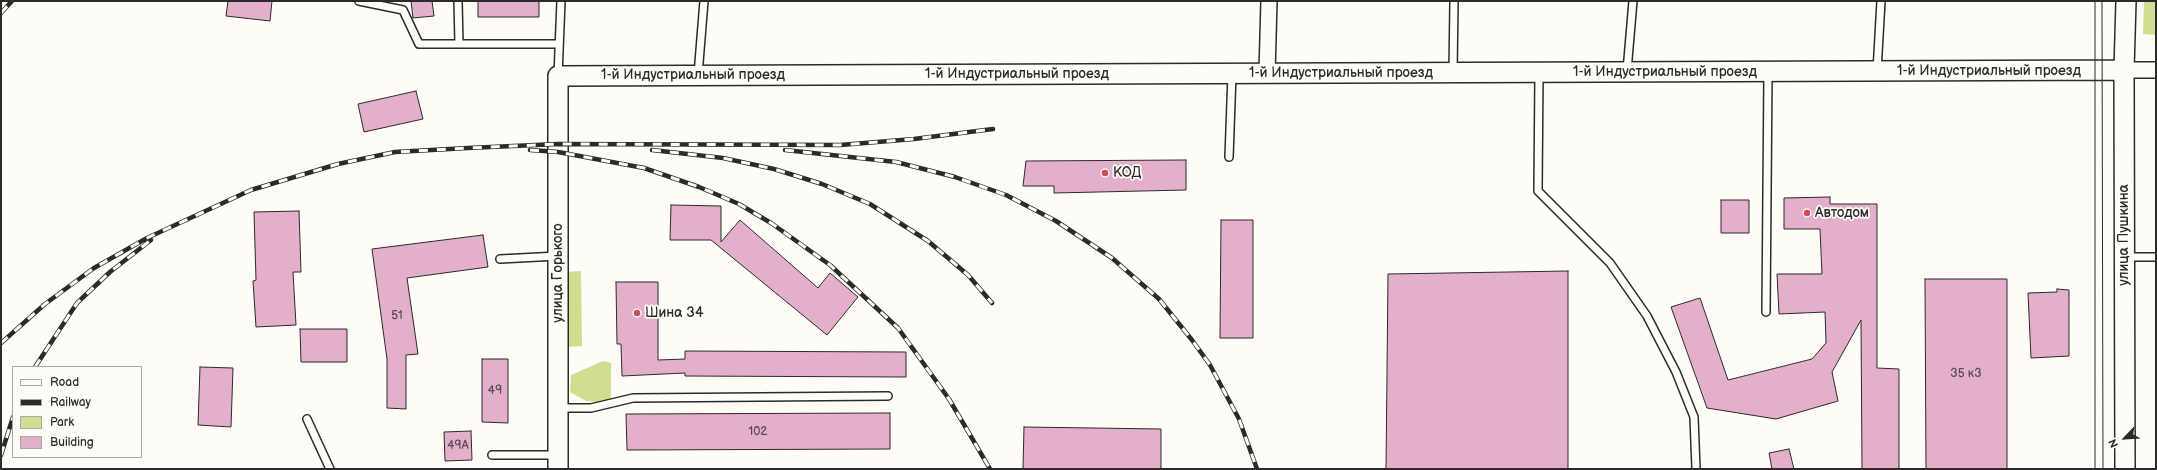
<!DOCTYPE html>
<meta charset="utf-8">
<style>
body{margin:0}
#map{position:relative;width:2157px;height:470px;overflow:hidden;background:#fdfcf7;font-family:"Balsamiq Sans",sans-serif}
canvas{display:block}
.frame{position:absolute;inset:0;border:2px solid #2b2b2b;pointer-events:none}
.legend{position:absolute;left:12px;top:366px;width:130px;height:92px;box-sizing:border-box;background:#fdfcf7;border:1px solid #a9a8a5;margin:0;padding:5px 7px;list-style:none;font-size:12px;color:#2b2b2b}
.legend li{display:flex;align-items:center;gap:8px;height:20px}
.legend b{width:20px;border:1px solid #a9a8a5}
.north{position:absolute;left:2105px;top:418px;width:40px;height:40px;-webkit-text-stroke:3px #fdfcf7;paint-order:stroke;rotate:245deg;font-size:11px;font-weight:700;line-height:16px;text-align:center;color:#2b2b2b}
.north::after{content:'';display:block;margin:auto;width:14px;height:18px;background:#2b2b2b;clip-path:polygon(50% 0,100% 100%,50% 72%,0 100%)}
</style>
<div id="map">
<canvas width="2157" height="470"></canvas>
<div class="frame"></div>
<ul class="legend">
<li><b style="height:5px;background:#fdfcf7"></b>Road</li>
<li><b style="height:5px;background:#2b2b2b"></b>Railway</li>
<li><b style="height:11px;background:#d2dd90"></b>Park</li>
<li><b style="height:11px;background:#e3afca"></b>Building</li>
</ul>
<div class="north">N</div>
</div>
<script>
const c = document.querySelector('canvas').getContext('2d');
c.lineJoin = 'round';
function fillPath(path, color) {
  c.fillStyle = color;
  c.fill(path, 'evenodd');
}
function poly(rows) {
  const path = new Path2D();
  for (const r of rows) {
    path.moveTo(r[0], r[1]);
    for (let i = 2; i < r.length; i += 2) path.lineTo(r[i], r[i + 1]);
  }
  return path;
}
function strokePath(path, color, width, dash) {
  c.strokeStyle = color;
  c.lineWidth = width;
  c.lineCap = dash ? 'butt' : 'round';
  c.setLineDash(dash || []);
  c.stroke(path);
}
function label(font, color, halo, rows, align = 'center') {
  c.font = font + ' "Balsamiq Sans",sans-serif';
  c.lineWidth = 3.5;
  c.setLineDash([]);
  c.textBaseline = 'middle';
  c.strokeStyle = halo;
  c.fillStyle = color;
  for (const [text, x, y, turn = 0] of rows) {
    c.save();
    c.translate(x, y);
    c.rotate((+turn || 0) * Math.PI / 180);
    c.textAlign = isNaN(turn) ? turn : align;
    if (halo) c.strokeText(text, 0, 0);
    c.fillText(text, 0, 0);
    c.restore();
  }
}
fillPath(poly([
 [2144,1,2156,1,2156,35,2143,34],
 [581,271,582,346,565,347,564,272],
 [603,361,611,363,611,399,599,402,586,401,570,392,571,375]
]), '#d2dd90');
const building = poly([
 [228,1,272,1,270,21,226,16,228,1],
 [411,1,432,1,434,16,413,18,411,1],
 [478,1,539,1,539,17,478,17,478,1],
 [416,91,423,119,364,132,358,104,416,91],
 [1186,160,1186,190,1054,193,1054,186,1023,186,1026,161,1186,160],
 [1830,197,1830,204,1877,204,1877,368,1899,369,1899,469,1862,469,1861,320,1832,372,1838,401,1776,419,1707,408,1671,307,1700,298,1728,380,1812,359,1826,343,1825,312,1779,314,1777,274,1822,274,1820,229,1784,229,1784,198,1830,197],
 [1721,200,1749,200,1749,233,1721,233,1721,200],
 [671,205,721,206,721,242,740,220,818,288,830,273,858,297,827,335,711,240,670,240,671,205],
 [299,211,301,272,293,272,296,325,256,327,253,281,256,280,254,212,299,211],
 [1221,220,1253,220,1253,338,1220,338,1221,220],
 [483,235,488,267,407,278,418,354,406,355,406,409,387,408,387,359,372,249,483,235],
 [1568,271,1568,469,1386,469,1388,274,1568,271],
 [1925,279,2007,279,2007,469,1926,469,1925,279],
 [616,282,658,282,658,360,685,359,685,351,906,352,906,377,685,376,685,373,622,376,621,344,617,344,616,282],
 [2057,289,2069,290,2069,356,2031,358,2028,293,2057,292,2057,289],
 [300,329,347,329,347,362,301,362,300,329],
 [482,359,508,359,508,423,482,422,482,359],
 [200,367,233,368,231,427,198,425,200,367],
 [890,413,890,449,627,450,626,414,890,413],
 [1024,427,1161,429,1161,469,1023,469,1024,427],
 [471,431,472,460,445,461,444,432,471,431],
 [1789,449,1794,469,1772,469,1769,453,1789,449]
]);
fillPath(building, '#e3afca');
strokePath(building, '#2b2b2b', 1);
const service = poly([
 [359,1,403,10,419,44,559,44],
 [458,1,459,44],
 [1627,71,1633,1],
 [1877,71,1881,1],
 [1453,72,1454,1],
 [1539,73,1538,191,1610,263,1647,316,1676,372,1694,417,1696,469],
 [698,75,704,1],
 [558,76,561,1],
 [1229,157,1232,74],
 [2125,257,2156,257],
 [500,259,558,256],
 [1766,312,1768,72],
 [558,408,591,408,633,398,888,396],
 [307,419,330,469],
 [492,455,558,455]
]);
const minor = poly([
 [2124,70,2156,70],
 [1267,73,1269,1]
]);
const tertiary = poly([
 [558,469,558,76,2124,70],
 [2125,469,2124,70,2126,1]
]);
strokePath(service, '#2b2b2b', 10);
strokePath(minor, '#2b2b2b', 18);
strokePath(tertiary, '#2b2b2b', 22);
strokePath(service, '#fdfcf7', 7);
strokePath(minor, '#fdfcf7', 15);
strokePath(tertiary, '#fdfcf7', 19);
strokePath(poly([
 [2102,1,2103,469],
 [2095,469,2095,1]
]), '#2b2b2b', 1);
const rail = poly([
 [1,13,12,1],
 [530,150,558,152,644,168,699,187,739,204,771,223,830,265,898,328,949,399,990,469],
 [652,150,723,158,774,169,822,184,870,204,928,241,968,275,992,303],
 [785,150,896,162,955,177,1006,195,1056,221,1112,258,1159,299,1192,340,1210,365,1239,419,1257,469],
 [1,343,45,304,94,268,147,238,251,190,338,164,395,152,468,148,558,144,840,145,914,139,993,129],
 [35,367,77,303,110,272,151,240],
 [1,455,13,417]
]);
strokePath(rail, '#2b2b2b', 4.5);
strokePath(rail, '#fdfcf7', 3, [9]);
for (const [x, y, r, color] of [
 [1105,173,4,"#d1495b"],
 [1807,213,4,"#d1495b"],
 [637,313,4,"#d1495b"]
]) {
  const dot = new Path2D();
  dot.arc(x, y, r, 0, 2 * Math.PI);
  c.fillStyle = color;
  c.fill(dot);
  strokePath(dot, '#fdfcf7', 1.5);
}
label('12px', '#594c53', null, [
 ["51",397,316],
 ["35 к3",1966,374],
 ["49",495,391],
 ["102",758,432],
 ["49А",458,446]
]);
label('14px', '#2b2b2b', '#fdfcf7', [
 ["1-й Индустриальный проезд",1989,71],
 ["1-й Индустриальный проезд",1665,72],
 ["1-й Индустриальный проезд",1341,73],
 ["1-й Индустриальный проезд",1017,74],
 ["1-й Индустриальный проезд",693,75],
 ["улица Пушкина",2124,235,-90],
 ["улица Горького",558,273,-90]
]);
label('14px', '#2b2b2b', '#fdfcf7', [
 ["КОД",1113,173],
 ["Автодом",1815,213],
 ["Шина 34",645,313]
], 'left');
</script>
